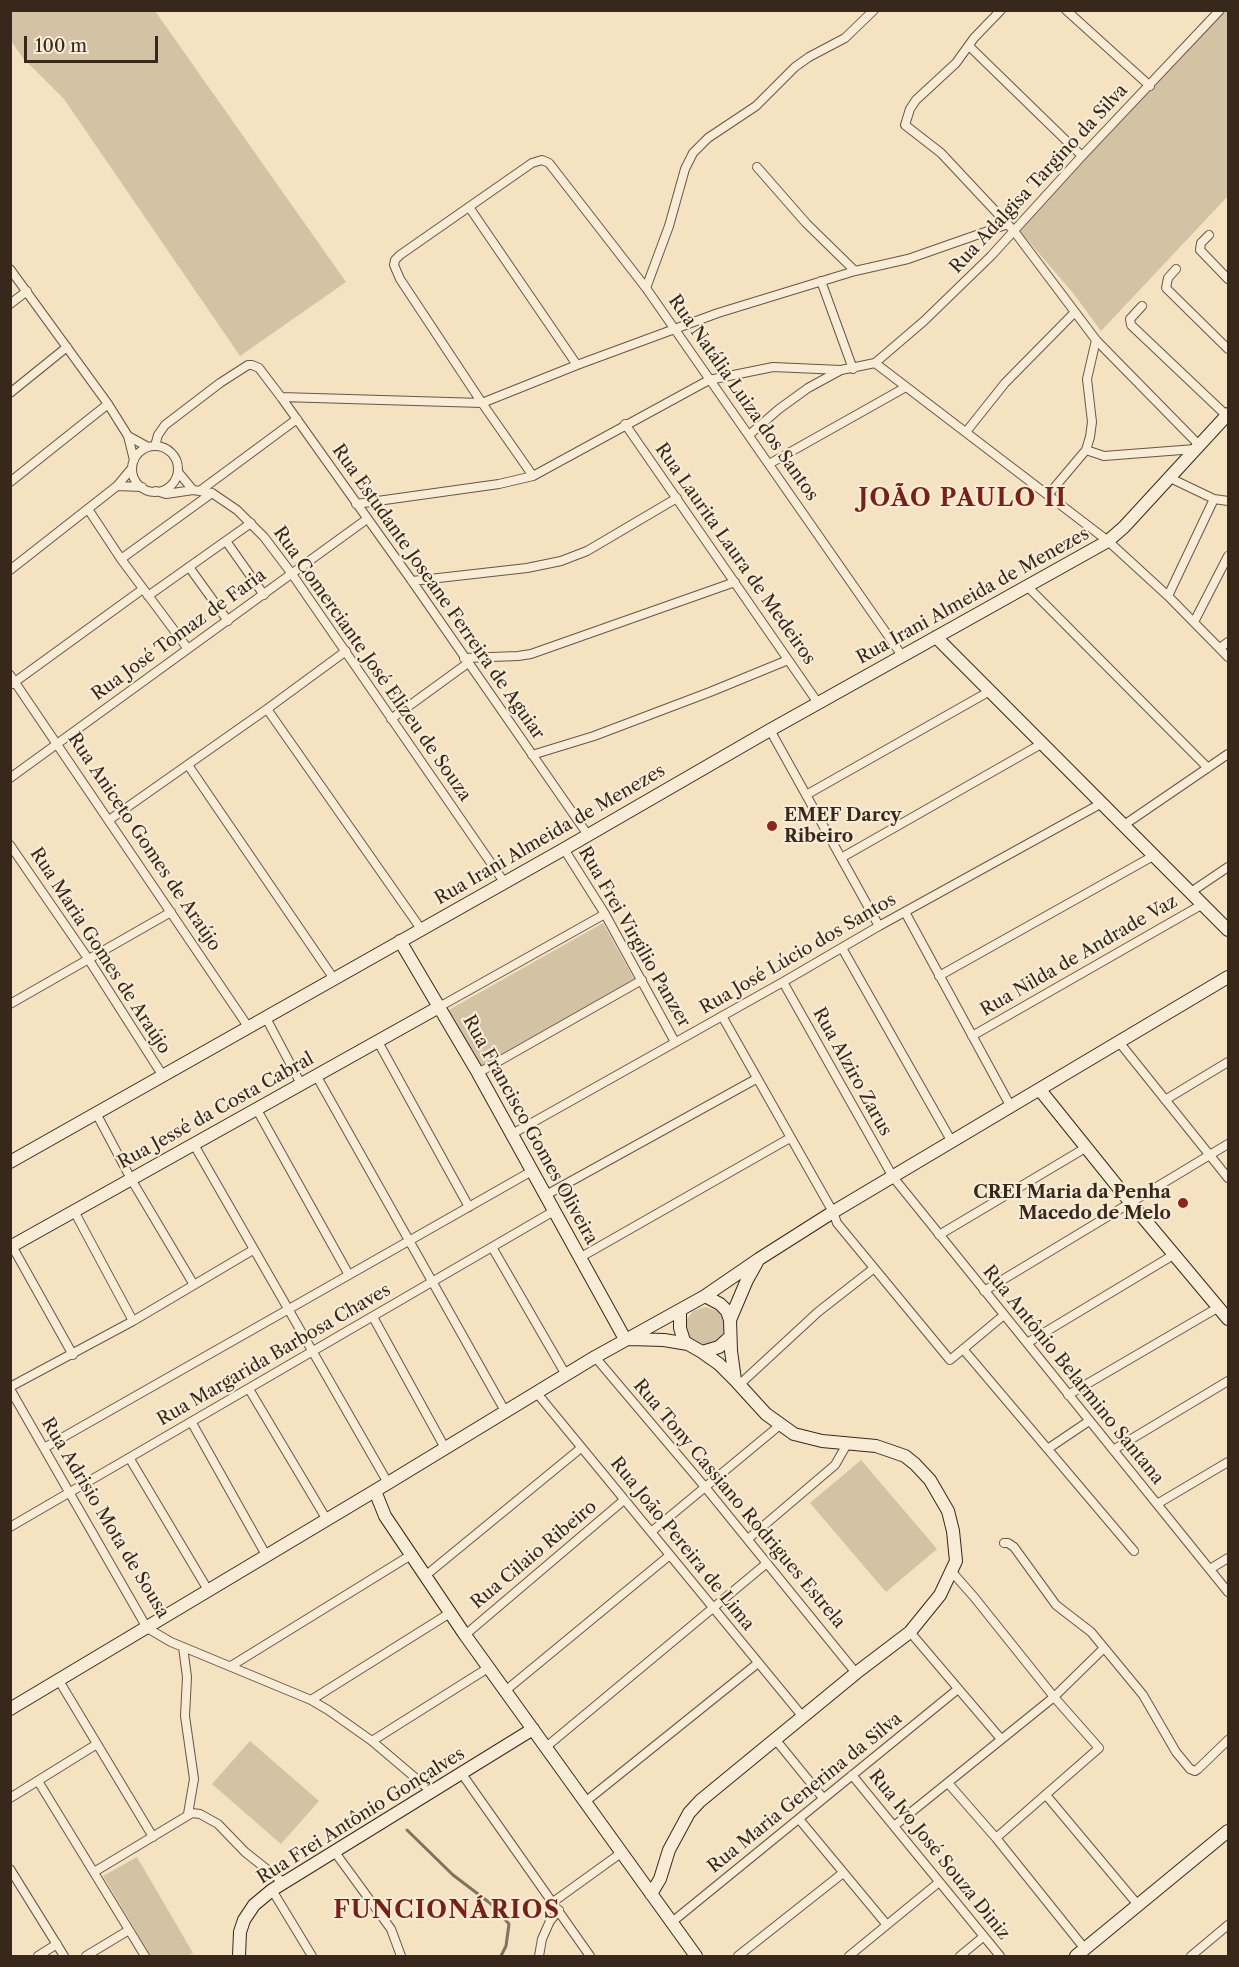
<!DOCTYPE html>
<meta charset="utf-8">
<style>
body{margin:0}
#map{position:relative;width:1239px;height:1967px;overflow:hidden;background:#f4e2c1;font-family:"Libre Caslon Text",serif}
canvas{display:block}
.frame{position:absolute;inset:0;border:12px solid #38281b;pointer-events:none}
.scale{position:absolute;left:24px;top:36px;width:134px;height:27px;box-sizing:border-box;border:3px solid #38281b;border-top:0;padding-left:8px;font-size:18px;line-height:21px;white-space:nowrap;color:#38281b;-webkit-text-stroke:4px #f8ecd7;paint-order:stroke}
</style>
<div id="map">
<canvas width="1239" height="1967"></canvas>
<div class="frame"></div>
<div class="scale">100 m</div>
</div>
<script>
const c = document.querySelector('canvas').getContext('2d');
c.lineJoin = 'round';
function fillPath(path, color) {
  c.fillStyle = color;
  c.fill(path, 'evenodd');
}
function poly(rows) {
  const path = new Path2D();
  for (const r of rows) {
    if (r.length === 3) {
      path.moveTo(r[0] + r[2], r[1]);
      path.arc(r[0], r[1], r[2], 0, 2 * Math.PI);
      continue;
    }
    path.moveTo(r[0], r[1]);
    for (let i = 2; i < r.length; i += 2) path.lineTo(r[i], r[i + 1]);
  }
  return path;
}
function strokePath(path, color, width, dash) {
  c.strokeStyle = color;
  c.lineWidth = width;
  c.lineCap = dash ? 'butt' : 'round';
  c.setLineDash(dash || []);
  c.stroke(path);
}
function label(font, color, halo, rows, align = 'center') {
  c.font = font + ' "Libre Caslon Text",serif';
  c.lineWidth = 4.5;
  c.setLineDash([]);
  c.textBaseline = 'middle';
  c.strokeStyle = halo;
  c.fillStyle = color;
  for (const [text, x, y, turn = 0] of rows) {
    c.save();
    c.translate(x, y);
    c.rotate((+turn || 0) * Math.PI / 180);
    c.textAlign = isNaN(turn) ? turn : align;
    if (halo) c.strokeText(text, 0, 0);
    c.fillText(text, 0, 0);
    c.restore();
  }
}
fillPath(poly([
 [10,11,155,11,346,282,240,356,64,99,23,58,11,41],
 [1222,11,1228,11,1228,196,1101,331,1073,293,1018,229],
 [603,923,634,979,479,1067,447,1011],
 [706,1307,720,1312,727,1324,724,1339,706,1349,689,1341,685,1322,693,1311],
 [861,1460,937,1549,886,1592,810,1503],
 [250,1741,319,1801,281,1844,212,1784],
 [137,1857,193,1953,187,1956,151,1956,103,1876]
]), '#d4c2a5');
strokePath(poly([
 [407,1830,453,1875,490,1903,509,1924,506,1946,501,1956]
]), '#82725d', 3);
const street = poly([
 [1001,10,974,38,956,63,916,100,910,109,905,125,941,153,1014,231,1096,340,1199,445],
 [1066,10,1150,86],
 [969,46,1082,156],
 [757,167,806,223,855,271],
 [469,207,577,365],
 [1209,235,1201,243,1200,250,1228,279],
 [10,269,108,404,128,436,134,460],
 [1176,269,1168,278,1166,288,1228,349],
 [821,281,853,369],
 [646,288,669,226,685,169,693,153,708,138,756,106,795,67,809,57,845,38,874,10],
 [10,304,27,291],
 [1142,306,1130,319,1131,325,1227,416],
 [875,363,1108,541,1168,596,1228,657],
 [10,393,67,347],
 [281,397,482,403,577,365,718,313,855,271,908,259,1008,224],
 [625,424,818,703],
 [966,432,1005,383,1074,313],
 [749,435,779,409,808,388,841,370,875,363,924,321,991,256,1082,156,1220,10],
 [128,436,148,447],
 [155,446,158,435,165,425,220,383,248,365,252,365,259,368,281,397,412,581,588,835],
 [155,469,23],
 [1086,450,1104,456,1195,449],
 [769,464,906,387],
 [178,472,193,490],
 [533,476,482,403,400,279,394,265,395,260,400,255,532,163,542,160,549,163,646,288,903,657],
 [1168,477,1214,499,1228,501],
 [10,482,108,404],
 [117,486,142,487],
 [201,490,297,419],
 [156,491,166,494,193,490,212,493,237,510,264,537,292,574,504,882],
 [1048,495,1086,450,1090,437,1092,422,1087,379,1096,340],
 [356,504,499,484,533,476,709,380,773,367,841,370],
 [88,509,121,559,188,649],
 [226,541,264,595],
 [121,559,212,493],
 [189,567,228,621],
 [10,570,117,486,132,468],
 [412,581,527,568,561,561,587,551,677,498],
 [1027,586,1208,768],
 [148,596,251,523],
 [1168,596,1214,499],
 [1194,622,1228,556],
 [1220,648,1228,642],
 [464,658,518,656,531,654,735,582],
 [10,675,249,1028],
 [12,684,143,589],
 [267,709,421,929],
 [391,719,468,663],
 [770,730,879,926],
 [532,755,594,736,710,692,788,660],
 [188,765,334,979],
 [10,778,367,519],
 [806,795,990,691],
 [109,820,267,709,346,651],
 [1124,825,1228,754],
 [10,845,89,960,163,1076],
 [564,849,605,914,675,1042],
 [841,858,1043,743],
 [1191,892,1228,867],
 [905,912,1011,1107],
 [842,948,952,1142],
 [939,976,1155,855],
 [783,982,893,1177,1228,1592],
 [10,1004,171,912],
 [439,1007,605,914],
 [722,1016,833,1212,837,1223,950,1360,1004,1315],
 [266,1018,301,1084],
 [972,1036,1203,904],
 [377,1040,469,1207],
 [1119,1042,1228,1178],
 [478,1073,642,980],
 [316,1075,505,1411],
 [1165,1100,1228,1062],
 [256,1108,349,1275],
 [96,1113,131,1179,194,1285],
 [512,1134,783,982,879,926,1102,803],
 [193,1143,388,1483],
 [546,1195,756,1079],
 [74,1211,133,1321],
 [939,1235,1087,1147],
 [12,1246,73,1355],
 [492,1247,566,1375],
 [581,1257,790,1138],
 [984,1291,1228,1144],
 [373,1317,445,1448],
 [1027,1343,1175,1254],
 [963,1349,1134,1551],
 [595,1357,705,1487,856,1673],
 [739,1385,818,1312,873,1269],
 [10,1387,133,1321,253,1250],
 [10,1389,147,1628,171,1642,311,1700,328,1710,372,1741,432,1792],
 [249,1389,327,1520],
 [536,1392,803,1717],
 [1068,1395,1219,1307],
 [192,1423,266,1555],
 [44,1448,532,1171],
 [1049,1448,1089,1421],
 [1113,1450,1228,1381],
 [130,1459,208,1590],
 [1157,1504,1228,1462],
 [10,1527,554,1211],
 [651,1532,780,1425],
 [748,1539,835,1465,847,1444],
 [1004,1543,1008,1543,1014,1547,1056,1605,1091,1632,1143,1695,1176,1752,1190,1769,1195,1771,1198,1769,1228,1740],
 [1210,1569,1228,1558],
 [952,1572,974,1597,1054,1697,1099,1748,996,1838],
 [425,1576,581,1448],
 [910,1632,1001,1739],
 [465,1635,624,1500],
 [183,1647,187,1677,185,1716,194,1779,188,1814],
 [231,1666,411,1555],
 [58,1679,153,1837],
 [505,1691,670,1555],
 [311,1700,450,1613],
 [775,1739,823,1798],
 [372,1741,488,1668],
 [546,1747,767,1563],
 [462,1774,590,1956],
 [852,1775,1000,1956],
 [38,1781,145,1956],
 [948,1783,996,1838,1085,1949],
 [1046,1795,1138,1905],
 [10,1798,97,1744],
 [585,1802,758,1663],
 [799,1819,887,1925],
 [894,1826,1054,1697,1104,1648],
 [334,1851,391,1929,401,1956],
 [10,1869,64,1956],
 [94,1872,192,1813,200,1814,218,1824,245,1852,284,1883],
 [272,1890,312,1956],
 [553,1902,621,1853],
 [672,1922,958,1689],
 [38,1956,57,1944],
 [86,1956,129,1930],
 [539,1956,542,1939,550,1921,559,1910],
 [738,1956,843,1873],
 [849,1956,938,1883],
 [960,1956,983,1937],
 [1191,1956,1228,1925]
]);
const secondary = poly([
 [936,637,1228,930],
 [400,941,478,1073,625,1339],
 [1040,1090,1130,1202,1228,1319],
 [10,1162,564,849,770,730,1108,541,1124,527,1228,414],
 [10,1247,439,1007],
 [705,1296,720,1304,727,1311,730,1320,731,1351,735,1380],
 [680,1311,680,1328,684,1341,688,1344],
 [730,1320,747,1280,757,1262],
 [629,1339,664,1340,688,1344,702,1352,719,1364,735,1380,766,1414,794,1434,822,1441,876,1446,905,1456,915,1464,930,1480,948,1511,953,1531,956,1561,940,1595,910,1632,856,1673,700,1801,689,1813,669,1850,660,1879,651,1894],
 [702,1352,719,1347,730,1337],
 [375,1491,385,1516,465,1635,696,1956],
 [10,1709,388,1483,595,1357,705,1296,759,1259,833,1212,1228,977],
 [239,1956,240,1932,244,1920,254,1905,272,1890,533,1729],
 [1076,1956,1228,1831]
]);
strokePath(street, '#675644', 10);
strokePath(secondary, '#38281b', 14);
strokePath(street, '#f8ecd7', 8);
strokePath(secondary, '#f8ecd7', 12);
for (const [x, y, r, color] of [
 [772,826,6,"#8f2418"],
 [1183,1203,6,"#8f2418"]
]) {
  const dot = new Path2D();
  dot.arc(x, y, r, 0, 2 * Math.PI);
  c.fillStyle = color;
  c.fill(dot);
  strokePath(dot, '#f8ecd7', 2);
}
label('18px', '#38281b', '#f8ecd7', [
 ["Rua Adalgisa Targino da Silva",1039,179,-47],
 ["Rua Natália Luiza dos Santos",743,398,55],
 ["Rua Laurita Laura de Medeiros",735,554,55],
 ["Rua Estudante Joseane Ferreira de Aguiar",438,592,55],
 ["Rua Irani Almeida de Menezes",973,596,-29],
 ["Rua José Tomaz de Faria",179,635,-36],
 ["Rua Comerciante José Elizeu de Souza",372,664,55],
 ["Rua Irani Almeida de Menezes",550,835,-30],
 ["Rua Aniceto Gomes de Araújo",144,842,56],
 ["Rua Frei Virgilio Panzer",634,937,60],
 ["Rua Maria Gomes de Araújo",100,951,57],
 ["Rua José Lúcio dos Santos",798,954,-30],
 ["Rua Nilda de Andrade Vaz",1079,956,-30],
 ["Rua Alziro Zarus",852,1072,61],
 ["Rua Jessé da Costa Cabral",216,1111,-29],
 ["Rua Francisco Gomes Oliveira",530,1130,61],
 ["Rua Margarida Barbosa Chaves",274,1355,-30],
 ["Rua Antônio Belarmino Santana",1073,1375,51],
 ["Rua Tony Cassiano Rodrigues Estrela",739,1504,50],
 ["Rua Adrisio Mota de Sousa",105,1518,59],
 ["Rua João Pereira de Lima",682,1544,51],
 ["Rua Cilaio Ribeiro",534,1555,-40],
 ["Rua Maria Generina da Silva",805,1793,-39],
 ["Rua Frei Antônio Gonçalves",361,1816,-32],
 ["Rua Ivo José Souza Diniz",939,1855,51]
]);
label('bold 18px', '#38281b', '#f8ecd7', [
 ["EMEF Darcy",784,816],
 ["Ribeiro",784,837],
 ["CREI Maria da Penha",1171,1193,"right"],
 ["Macedo de Melo",1171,1214,"right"]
], 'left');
c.letterSpacing = '1.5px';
label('bold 24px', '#7a1f14', '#f8ecd7', [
 ["JOÃO PAULO II",963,499],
 ["FUNCIONÁRIOS",447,1911]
]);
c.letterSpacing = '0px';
</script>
